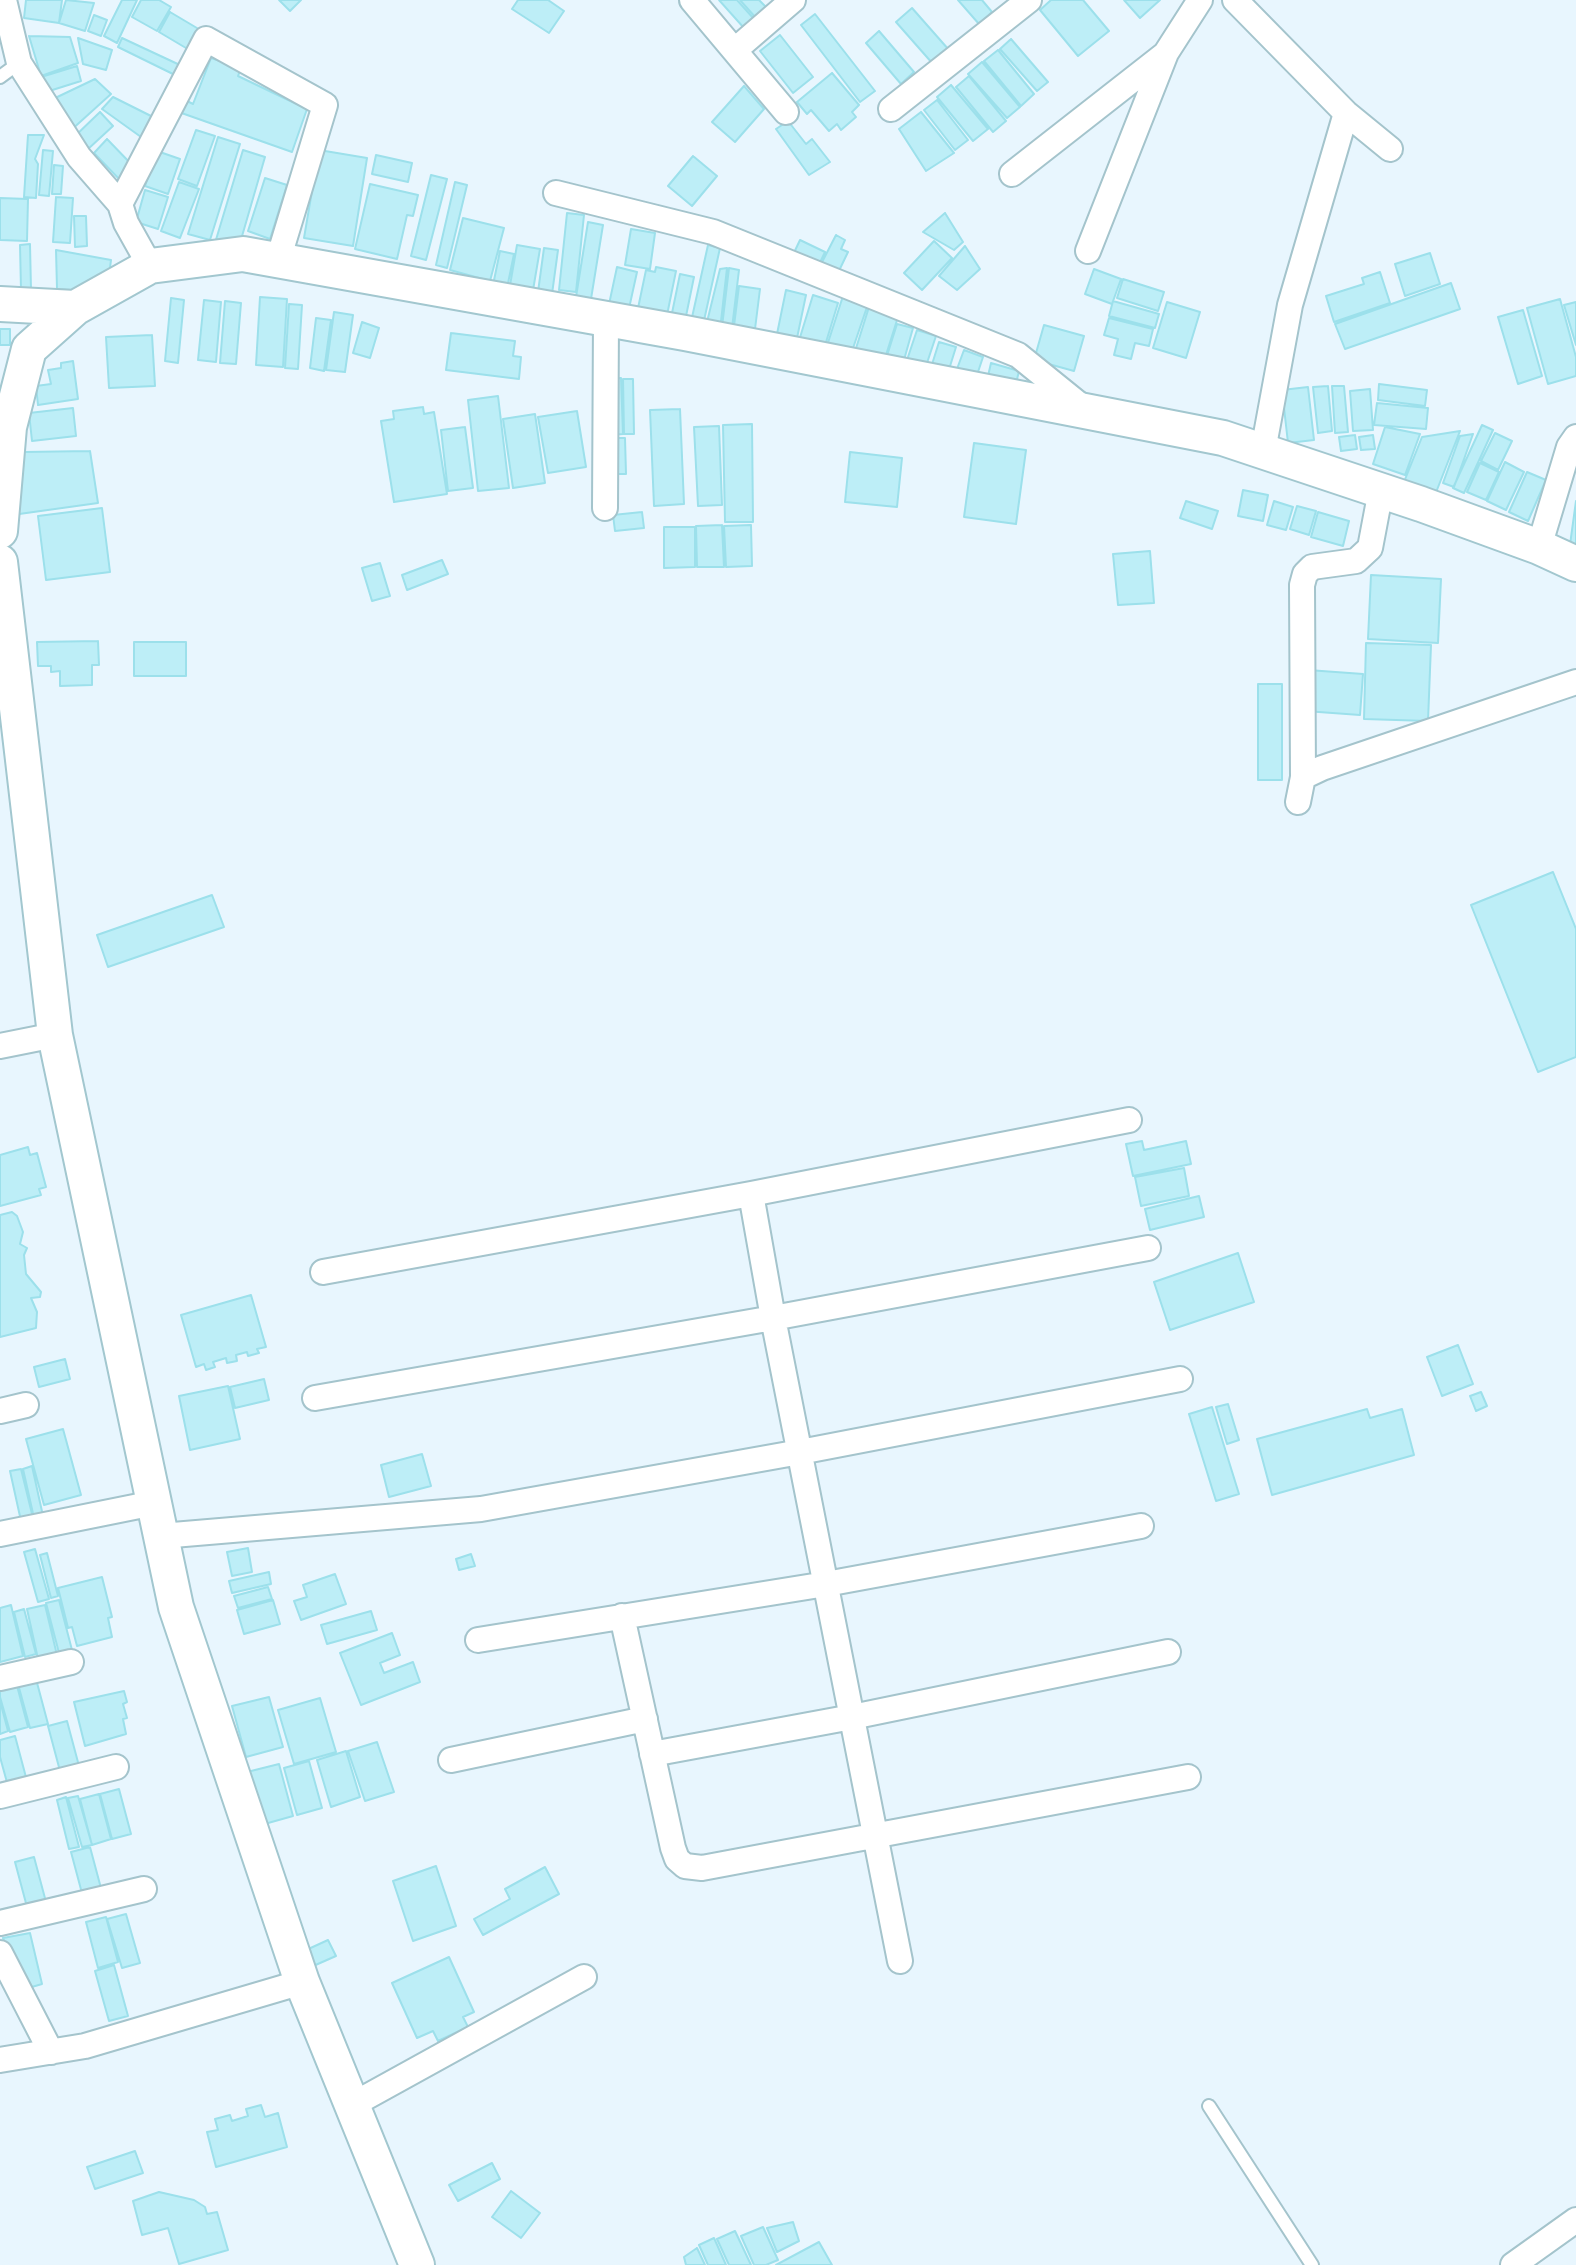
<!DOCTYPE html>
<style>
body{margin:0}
canvas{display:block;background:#e8f6fe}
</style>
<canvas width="1576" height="2265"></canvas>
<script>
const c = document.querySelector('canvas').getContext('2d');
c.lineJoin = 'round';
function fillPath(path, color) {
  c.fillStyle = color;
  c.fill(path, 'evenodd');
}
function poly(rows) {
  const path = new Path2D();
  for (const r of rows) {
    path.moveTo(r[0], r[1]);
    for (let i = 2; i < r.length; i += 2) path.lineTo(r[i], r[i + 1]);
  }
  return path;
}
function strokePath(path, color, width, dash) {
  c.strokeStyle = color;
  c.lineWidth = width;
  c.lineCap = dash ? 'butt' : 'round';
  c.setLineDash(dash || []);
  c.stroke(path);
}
const building = poly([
 [26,0,62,0,59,23,24,18,26,0],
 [66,0,94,3,85,31,59,23,66,0],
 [122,0,137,0,117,43,104,36,122,0],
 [141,0,159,0,171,7,157,31,132,17,141,0],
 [279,0,301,0,290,11,279,0],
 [518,0,548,0,564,11,549,33,512,9,518,0],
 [719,0,737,0,754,19,744,28,719,0],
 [740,0,759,0,767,8,756,18,740,0],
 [958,0,982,0,992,12,979,24,958,0],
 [1051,0,1083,0,1109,31,1078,56,1040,10,1051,0],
 [1124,0,1160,0,1140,18,1124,0],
 [912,8,949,50,933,64,896,22,912,8],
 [170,12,202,31,191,51,159,32,170,12],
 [815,14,875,91,860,102,801,25,815,14],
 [94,15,107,20,101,36,88,31,94,15],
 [879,31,914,72,901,84,866,43,879,31],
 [780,35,813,77,793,93,760,51,780,35],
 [29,36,70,37,78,63,41,76,29,36],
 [78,38,112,50,106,70,83,64,78,38],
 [122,38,182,66,177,76,118,47,122,38],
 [1011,39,1048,82,1037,91,1000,49,1011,39],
 [998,50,1034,94,1021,106,984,61,998,50],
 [211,58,241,68,238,76,307,109,292,152,173,110,179,97,193,104,211,58],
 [982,62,1020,107,1007,118,968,74,982,62],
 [77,66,81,81,46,92,41,77,77,66],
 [832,73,859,105,852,112,856,117,841,130,837,124,829,131,811,110,807,114,797,102,832,73],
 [969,76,1006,121,993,132,956,87,969,76],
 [95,79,111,94,69,132,51,100,95,79],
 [951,85,988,129,973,141,937,97,951,85],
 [744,86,764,109,735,142,712,122,744,86],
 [113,97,159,120,148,142,102,109,113,97],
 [937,100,968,140,955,150,924,110,937,100],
 [100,112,113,126,87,150,74,137,100,112],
 [921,112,954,153,926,171,899,129,921,112],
 [788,121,806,144,812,139,830,162,809,175,776,129,788,121],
 [196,130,215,136,197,186,178,179,196,130],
 [28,135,44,135,35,159,38,164,36,198,24,197,28,135],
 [218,137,240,144,210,240,188,234,218,137],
 [107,139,134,167,121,181,94,153,107,139],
 [43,150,53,151,49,196,39,195,43,150],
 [243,150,265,157,238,250,215,243,243,150],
 [319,150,367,158,353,246,304,238,319,150],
 [157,151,180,159,168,194,145,186,157,151],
 [376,155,412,163,408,182,372,174,376,155],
 [693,156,717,176,692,206,668,186,693,156],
 [54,165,63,166,61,194,52,194,54,165],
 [431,175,447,179,426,260,411,256,431,175],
 [265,178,287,185,270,239,248,231,265,178],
 [179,182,199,189,180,238,161,231,179,182],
 [455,182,467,185,447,268,436,265,455,182],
 [370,184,418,195,413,216,407,215,397,259,355,249,370,184],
 [145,190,168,197,158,229,136,222,145,190],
 [56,197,73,198,70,243,53,242,56,197],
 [0,198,28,199,27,241,0,240,0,198],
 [567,213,584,215,576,292,559,290,567,213],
 [945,213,963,242,954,250,923,232,945,213],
 [74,216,86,216,87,246,75,247,74,216],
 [463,218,504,228,490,281,450,270,463,218],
 [588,222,603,225,591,299,576,297,588,222],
 [631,229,655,233,650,269,625,265,631,229],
 [836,235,845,240,841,249,848,252,836,277,819,268,836,235],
 [800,240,825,252,816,271,791,259,800,240],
 [934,241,952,258,922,290,904,273,934,241],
 [30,244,31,290,21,290,20,245,30,244],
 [517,245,540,249,532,296,509,291,517,245],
 [708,245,720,248,703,325,691,322,708,245],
 [965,246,980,269,957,290,939,276,965,246],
 [544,248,558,250,552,294,538,292,544,248],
 [56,250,111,260,108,283,84,291,57,289,56,250],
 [500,251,514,254,506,293,492,290,500,251],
 [1430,253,1440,284,1405,296,1395,264,1430,253],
 [617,267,637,272,628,313,608,309,617,267],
 [656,267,676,271,666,320,637,313,646,270,655,272,656,267],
 [727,268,720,330,706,326,720,269,727,268],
 [729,268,739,270,732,328,722,327,729,268],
 [1094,269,1121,279,1112,304,1085,294,1094,269],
 [1380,272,1390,303,1334,322,1326,296,1364,284,1362,278,1380,272],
 [680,274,694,277,685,321,671,318,680,274],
 [1123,279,1164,292,1158,311,1117,298,1123,279],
 [1451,283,1460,309,1345,349,1335,324,1451,283],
 [739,286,760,289,755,329,734,326,739,286],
 [786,290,806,295,797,338,777,334,786,290],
 [813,295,838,303,823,352,798,344,813,295],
 [843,296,868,304,849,360,825,352,843,296],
 [260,297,287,299,283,367,256,365,260,297],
 [171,298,184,300,178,363,165,361,171,298],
 [1560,299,1576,357,1576,376,1548,384,1527,308,1560,299],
 [204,300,221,302,216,362,198,360,204,300],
 [225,301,241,303,236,364,220,363,225,301],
 [1113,301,1159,314,1155,328,1109,316,1113,301],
 [1167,302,1200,312,1186,358,1153,348,1167,302],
 [1576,302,1576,345,1564,305,1576,302],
 [289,304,302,305,298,369,285,368,289,304],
 [869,307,898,317,881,371,852,361,869,307],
 [1523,310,1542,376,1518,384,1498,317,1523,310],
 [334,312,353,315,345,372,326,370,334,312],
 [316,318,331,320,324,371,310,368,316,318],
 [1109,318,1153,329,1149,346,1135,343,1131,359,1114,355,1118,339,1104,335,1109,318],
 [362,322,379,328,370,358,353,353,362,322],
 [897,324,913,328,902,367,885,362,897,324],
 [1044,325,1084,336,1074,371,1034,360,1044,325],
 [0,329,10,329,10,345,0,345,0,329],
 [917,330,936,336,923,375,904,369,917,330],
 [451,333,515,341,513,356,521,357,519,379,446,370,451,333],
 [152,335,155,386,109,388,106,337,152,335],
 [939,342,956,347,946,379,929,374,939,342],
 [964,350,983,357,974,384,954,377,964,350],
 [73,361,78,399,38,405,36,386,51,384,48,370,61,368,61,363,73,361],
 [991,363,1019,371,1013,396,985,389,991,363],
 [621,378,623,434,611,435,608,379,621,378],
 [623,379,633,379,634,434,624,434,623,379],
 [1379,384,1427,390,1425,406,1378,400,1379,384],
 [1328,386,1332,431,1318,433,1313,387,1328,386],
 [1332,386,1344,386,1348,432,1335,433,1332,386],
 [1308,387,1314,440,1288,443,1282,390,1308,387],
 [1370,389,1373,430,1353,431,1350,391,1370,389],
 [498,396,509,488,478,491,468,400,498,396],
 [1377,403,1428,408,1426,429,1374,425,1377,403],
 [423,407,424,414,434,412,447,494,394,502,381,421,394,419,393,411,423,407],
 [73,408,76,436,32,441,29,413,73,408],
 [680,409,684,504,654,506,650,410,680,409],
 [577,411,586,467,548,473,538,417,577,411],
 [535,414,545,483,513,488,503,419,535,414],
 [752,424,753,522,725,522,723,425,752,424],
 [1482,425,1493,430,1464,493,1453,488,1482,425],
 [719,426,722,505,698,506,694,427,719,426],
 [465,427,473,488,448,491,441,430,465,427],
 [1385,427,1420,434,1405,475,1373,464,1385,427],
 [1460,431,1435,495,1404,482,1422,437,1460,431],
 [1495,433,1512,441,1498,470,1481,461,1495,433],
 [1473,434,1454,487,1443,483,1460,436,1473,434],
 [1355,435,1357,449,1341,451,1339,437,1355,435],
 [1373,435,1375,449,1361,450,1359,437,1373,435],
 [614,438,625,438,626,474,614,474,614,438],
 [974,443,1026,450,1016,524,964,517,974,443],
 [90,451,98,503,12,515,24,452,90,451],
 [850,452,902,458,897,507,845,502,850,452],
 [1505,462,1524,472,1506,510,1487,501,1505,462],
 [1480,463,1499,472,1486,500,1467,492,1480,463],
 [1527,472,1546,480,1528,521,1509,512,1527,472],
 [1243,490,1268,495,1263,521,1238,516,1243,490],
 [1186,501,1218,511,1212,529,1180,518,1186,501],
 [1274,501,1293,507,1286,530,1267,525,1274,501],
 [1576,501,1576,553,1569,552,1576,501],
 [1297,506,1316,511,1309,535,1290,529,1297,506],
 [102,508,110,572,46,580,38,516,102,508],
 [642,512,644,528,615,531,613,515,642,512],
 [1318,512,1349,521,1343,546,1311,537,1318,512],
 [722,525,724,567,697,567,696,526,722,525],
 [751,525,752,566,726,567,724,526,751,525],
 [664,527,695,527,695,567,664,568,664,527],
 [1150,551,1154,603,1118,605,1113,554,1150,551],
 [442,560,448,574,407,590,402,575,442,560],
 [380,563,390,596,372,601,362,568,380,563],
 [1371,575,1441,579,1438,643,1368,639,1371,575],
 [98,641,99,665,92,665,92,685,60,686,60,671,51,672,51,666,38,666,37,642,98,641],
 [134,642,186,642,186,676,134,676,134,642],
 [1366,643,1431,645,1428,721,1364,719,1366,643],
 [1308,670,1363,674,1360,715,1305,711,1308,670],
 [1258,684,1282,684,1282,780,1258,780,1258,684],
 [1553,872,1576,929,1576,1057,1538,1072,1471,905,1553,872],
 [212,895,224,927,108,967,97,935,212,895],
 [1142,1141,1144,1150,1186,1141,1191,1164,1133,1176,1126,1144,1142,1141],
 [28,1147,30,1155,37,1153,46,1187,39,1189,41,1195,0,1206,0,1155,28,1147],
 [1184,1168,1189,1196,1141,1206,1135,1177,1184,1168],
 [1199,1196,1204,1217,1150,1230,1145,1209,1199,1196],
 [12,1212,17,1216,23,1232,20,1244,27,1248,24,1255,26,1274,41,1292,40,1297,31,1298,37,1312,36,1328,0,1337,0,1215,12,1212],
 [1238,1253,1254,1302,1170,1330,1154,1282,1238,1253],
 [251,1295,266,1347,257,1349,259,1353,248,1356,247,1352,236,1355,237,1361,227,1363,226,1358,213,1362,215,1367,206,1370,204,1364,196,1367,181,1315,251,1295],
 [1458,1345,1473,1384,1442,1396,1427,1357,1458,1345],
 [65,1359,70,1379,39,1387,34,1367,65,1359],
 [264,1379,269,1400,235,1408,230,1387,264,1379],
 [228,1386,240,1439,190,1450,179,1396,228,1386],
 [1481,1392,1487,1406,1476,1411,1470,1396,1481,1392],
 [1228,1404,1239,1440,1227,1444,1216,1407,1228,1404],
 [1212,1407,1239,1494,1216,1501,1189,1414,1212,1407],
 [1367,1409,1370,1418,1402,1409,1414,1455,1272,1495,1257,1439,1367,1409],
 [63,1429,81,1495,44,1505,26,1439,63,1429],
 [422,1454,431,1486,389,1497,381,1465,422,1454],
 [32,1466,43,1516,34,1518,23,1469,32,1466],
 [21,1469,33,1518,21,1521,10,1471,21,1469],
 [248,1548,252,1572,232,1576,227,1552,248,1548],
 [35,1549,49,1599,38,1602,24,1552,35,1549],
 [47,1553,58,1596,51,1598,40,1555,47,1553],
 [471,1554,475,1566,459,1570,456,1559,471,1554],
 [269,1572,271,1584,232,1593,229,1581,269,1572],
 [335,1574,346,1604,301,1620,294,1601,307,1597,303,1585,335,1574],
 [102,1577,112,1617,108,1618,112,1637,77,1646,72,1627,68,1628,58,1588,102,1577],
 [268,1587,272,1599,238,1608,234,1596,268,1587],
 [59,1600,72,1650,59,1653,46,1603,59,1600],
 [273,1600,280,1624,244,1634,237,1610,273,1600],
 [11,1605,23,1656,0,1662,0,1608,11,1605],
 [45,1605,57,1655,38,1659,27,1609,45,1605],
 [24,1609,36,1654,25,1657,14,1612,24,1609],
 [371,1611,377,1630,327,1644,321,1625,371,1611],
 [392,1633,400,1655,380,1663,384,1673,413,1662,420,1682,361,1705,340,1653,392,1633],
 [36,1679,48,1724,30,1728,18,1684,36,1679],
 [16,1682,28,1727,10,1732,0,1697,0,1686,16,1682],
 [124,1691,127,1702,123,1704,127,1718,123,1719,126,1734,85,1746,74,1702,124,1691],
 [269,1697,283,1747,246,1757,232,1706,269,1697],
 [320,1698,336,1752,294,1764,278,1710,320,1698],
 [0,1701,8,1731,0,1734,0,1701],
 [67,1721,79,1766,60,1771,48,1726,67,1721],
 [15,1736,27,1781,8,1786,0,1757,0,1740,15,1736],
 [377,1742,394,1792,365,1801,348,1751,377,1742],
 [346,1751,360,1797,331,1807,317,1760,346,1751],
 [309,1761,322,1808,297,1815,284,1768,309,1761],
 [279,1764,293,1816,261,1825,247,1772,279,1764],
 [119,1789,131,1834,112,1839,100,1794,119,1789],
 [99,1794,111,1839,92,1845,80,1799,99,1794],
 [78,1796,92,1845,82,1847,68,1798,78,1796],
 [66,1797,79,1847,69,1849,57,1800,66,1797],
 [90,1847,102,1892,83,1897,71,1852,90,1847],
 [34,1857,46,1902,27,1907,15,1862,34,1857],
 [436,1866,456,1926,413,1941,393,1881,436,1866],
 [545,1867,559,1894,483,1935,474,1919,510,1899,505,1889,545,1867],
 [126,1914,140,1963,122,1968,107,1919,126,1914],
 [106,1917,118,1962,98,1968,86,1922,106,1917],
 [30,1933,42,1984,25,1989,3,1938,30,1933],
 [328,1940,336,1956,311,1967,304,1951,328,1940],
 [449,1957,474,2012,463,2017,468,2027,438,2041,433,2031,417,2038,392,1983,449,1957],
 [114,1965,128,2016,109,2021,95,1971,114,1965],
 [261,2105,265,2117,278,2113,287,2147,216,2167,207,2132,218,2130,215,2119,230,2115,232,2121,248,2116,246,2109,261,2105],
 [135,2151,143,2173,95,2189,87,2167,135,2151],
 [492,2163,500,2179,458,2201,449,2185,492,2163],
 [511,2191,540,2213,521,2238,492,2217,511,2191],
 [159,2192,194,2200,205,2207,207,2214,217,2212,228,2250,179,2264,168,2228,142,2235,133,2201,159,2192],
 [793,2222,799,2241,777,2252,767,2228,793,2222],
 [763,2227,778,2260,766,2265,754,2265,741,2236,763,2227],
 [735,2231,751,2265,729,2265,717,2239,735,2231],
 [714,2238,726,2265,708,2265,699,2245,714,2238],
 [819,2242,832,2265,776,2265,819,2242],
 [697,2248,705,2265,686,2265,684,2257,697,2248]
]);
fillPath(building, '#bdeef7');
strokePath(building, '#9ce0eb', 2);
const lane = poly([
 [0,77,19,63],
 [1209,2106,1312,2265]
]);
const street = poly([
 [4,0,19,63,79,157,120,204,126,223,150,266],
 [692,0,786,112],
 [1235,0,1346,113,1390,149],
 [735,50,793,0],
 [891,109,1029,0],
 [1012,174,1164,55],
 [556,193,713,232,1018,355,1086,410],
 [120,204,206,39,325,105,278,260],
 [1088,251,1166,53,1200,0],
 [1263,451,1290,305,1346,113],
 [605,508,606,319],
 [1539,547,1569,447,1576,437],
 [1303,777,1302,585,1305,574,1312,567,1356,561,1370,548,1381,490],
 [1298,802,1303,777,1322,768,1576,682],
 [0,1046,55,1035],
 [751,1194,773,1318,900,1961],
 [323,1272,751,1194,1129,1120],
 [315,1398,773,1318,1148,1248],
 [0,1411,26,1405],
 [0,1534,154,1503],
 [161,1536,481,1509,800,1452,1180,1379],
 [622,1616,673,1848,677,1859,685,1866,702,1868,1188,1777],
 [478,1640,826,1584,1141,1526],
 [0,1678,71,1662],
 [652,1754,852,1717,1168,1652],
 [451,1760,645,1719],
 [0,1796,116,1767],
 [0,1923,144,1889],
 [0,1953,51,2052],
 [0,2060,85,2046,302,1982],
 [352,2105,584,1977],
 [1513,2265,1576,2220]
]);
const secondary = poly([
 [0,304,75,308],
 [0,531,9,427,29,349,75,308,150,266,243,254,685,333,1223,438,1421,504,1539,547,1576,564],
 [0,562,55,1035,176,1607,302,1982,417,2265]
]);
strokePath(lane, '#a4c4cc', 16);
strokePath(street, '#a4c4cc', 28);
strokePath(secondary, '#a2c7cf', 38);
strokePath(lane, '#fff', 12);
strokePath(street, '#fff', 24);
strokePath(secondary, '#fff', 34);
</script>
